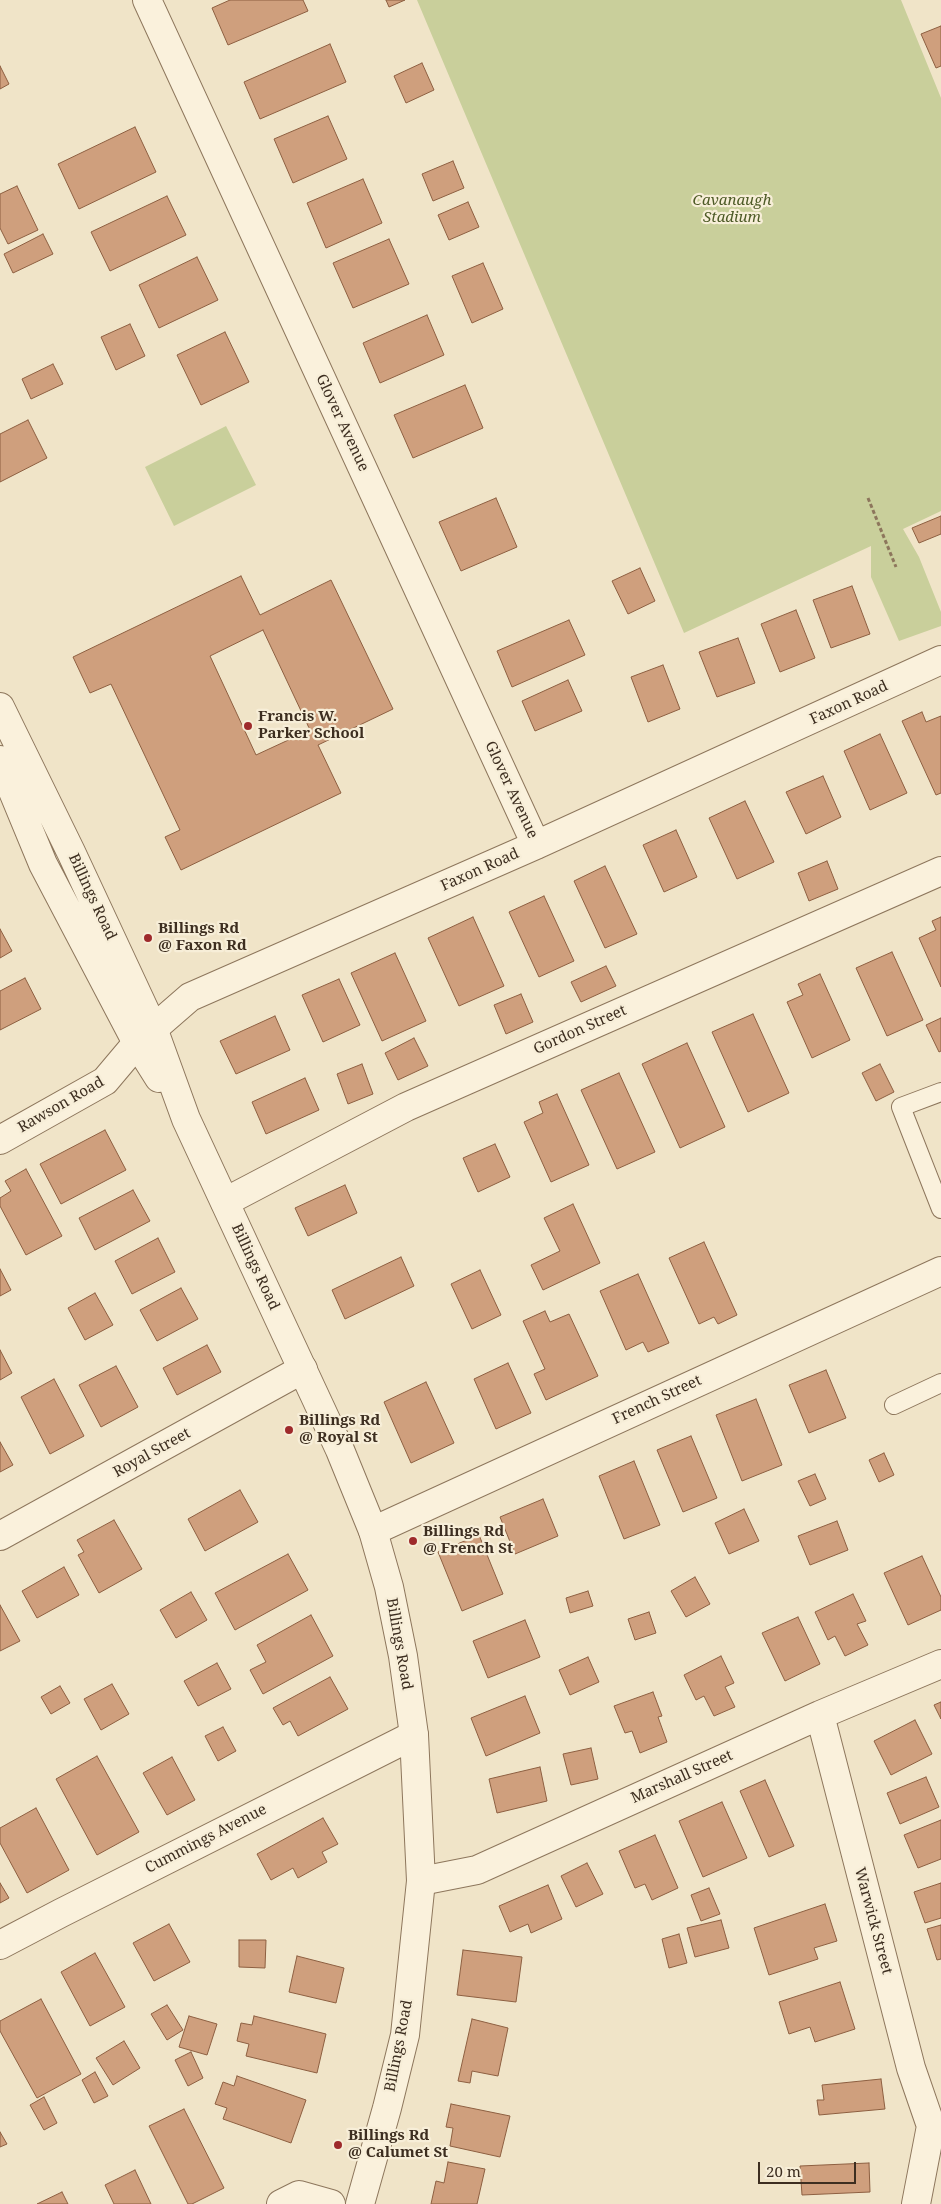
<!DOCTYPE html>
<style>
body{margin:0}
#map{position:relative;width:941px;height:2204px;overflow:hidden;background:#f0e4c8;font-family:"Noto Serif",serif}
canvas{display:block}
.scale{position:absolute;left:758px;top:2162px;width:98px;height:22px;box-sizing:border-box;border:2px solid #3d2e20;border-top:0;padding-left:6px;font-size:15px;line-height:18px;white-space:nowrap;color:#3d2e20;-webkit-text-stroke:4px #f7eed8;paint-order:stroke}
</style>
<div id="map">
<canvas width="941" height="2204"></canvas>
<div class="scale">20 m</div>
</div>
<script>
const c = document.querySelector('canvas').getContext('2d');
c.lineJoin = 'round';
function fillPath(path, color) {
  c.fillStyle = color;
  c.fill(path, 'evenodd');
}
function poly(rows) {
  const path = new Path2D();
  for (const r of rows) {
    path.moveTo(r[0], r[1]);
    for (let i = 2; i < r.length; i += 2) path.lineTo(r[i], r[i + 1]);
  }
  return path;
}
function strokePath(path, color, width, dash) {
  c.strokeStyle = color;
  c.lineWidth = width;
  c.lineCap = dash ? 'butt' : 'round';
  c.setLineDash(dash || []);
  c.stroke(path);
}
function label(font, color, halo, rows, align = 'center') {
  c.font = font + ' "Noto Serif",serif';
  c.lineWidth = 4.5;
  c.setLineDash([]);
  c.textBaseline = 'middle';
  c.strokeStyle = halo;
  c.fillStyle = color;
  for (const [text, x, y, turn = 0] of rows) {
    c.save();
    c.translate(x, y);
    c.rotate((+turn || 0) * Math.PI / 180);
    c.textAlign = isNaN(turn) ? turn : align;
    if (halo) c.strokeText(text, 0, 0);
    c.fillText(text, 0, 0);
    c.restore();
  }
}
fillPath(poly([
 [417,0,901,0,941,98,941,511,903,529,919,557,941,612,941,626,899,641,871,577,871,546,684,633],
 [226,426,256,485,174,526,145,467]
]), '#c9cf9b');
const building = poly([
 [230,0,303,0,308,11,228,45,212,8,230,0],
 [386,0,405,0,389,7,386,0],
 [941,26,941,66,936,68,921,34,941,26],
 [330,44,346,82,260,119,244,82,330,44],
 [422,63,434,90,406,103,394,76,422,63],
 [0,66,9,84,0,89,0,66],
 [328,116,347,159,293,183,274,139,328,116],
 [135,127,156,172,79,209,58,164,135,127],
 [453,161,464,188,433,201,422,174,453,161],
 [363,179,382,223,326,248,307,203,363,179],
 [17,186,38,230,8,244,0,228,0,194,17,186],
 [167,196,186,235,110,271,91,232,167,196],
 [468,202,479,227,449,240,438,215,468,202],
 [43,234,53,254,13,273,4,254,43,234],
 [389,239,409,284,353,308,333,263,389,239],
 [197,257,218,300,159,328,139,285,197,257],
 [483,263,503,309,472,323,452,276,483,263],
 [427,315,444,355,380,383,363,343,427,315],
 [130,324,145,356,116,370,101,337,130,324],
 [225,332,249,382,201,405,177,355,225,332],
 [53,364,63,384,31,399,22,379,53,364],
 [465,385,483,428,413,458,394,415,465,385],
 [28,420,47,458,0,482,0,434,28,420],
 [496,498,517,547,461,571,439,522,496,498],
 [941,516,941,534,919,543,912,528,941,516],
 [640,568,655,601,628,614,612,581,640,568],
 [241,576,260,615,331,580,393,709,318,745,341,793,181,870,165,837,180,830,111,684,90,693,73,657,241,576],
 [263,630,310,730,256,755,210,656,263,630],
 [852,586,870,634,831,648,813,600,852,586],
 [796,610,815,658,780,672,761,624,796,610],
 [569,620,585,655,512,687,497,651,569,620],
 [738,638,755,683,717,697,699,652,738,638],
 [663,665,680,709,648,722,631,677,663,665],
 [568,680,582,711,535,731,522,701,568,680],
 [922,712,926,722,941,716,941,793,936,795,902,721,922,712],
 [880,734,907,793,870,810,844,751,880,734],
 [823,776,841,817,806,834,786,792,823,776],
 [745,801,774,862,737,879,709,818,745,801],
 [676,830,697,877,664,892,643,845,676,830],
 [827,861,838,889,809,901,798,873,827,861],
 [605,866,637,934,605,948,574,881,605,866],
 [544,896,574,961,539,977,509,912,544,896],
 [473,917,504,986,459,1006,428,938,473,917],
 [941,917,941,987,919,938,936,930,932,921,941,917],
 [0,929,12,951,0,958,0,929],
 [892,952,923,1020,887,1036,856,968,892,952],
 [395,953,426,1021,382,1041,351,973,395,953],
 [606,966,616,986,581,1002,571,982,606,966],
 [820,974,850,1040,812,1058,787,1002,803,995,798,984,820,974],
 [25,978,41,1009,0,1030,0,991,25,978],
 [339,979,360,1025,323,1042,302,995,339,979],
 [521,994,533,1022,506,1034,494,1005,521,994],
 [753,1014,789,1093,748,1112,712,1032,753,1014],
 [275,1016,290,1050,236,1074,220,1041,275,1016],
 [941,1018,941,1051,939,1052,926,1025,941,1018],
 [414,1038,428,1066,398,1080,385,1053,414,1038],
 [687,1043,725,1127,680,1148,642,1064,687,1043],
 [362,1064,373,1094,348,1104,337,1074,362,1064],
 [880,1064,894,1092,876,1101,862,1073,880,1064],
 [619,1073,655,1152,617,1169,581,1090,619,1073],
 [305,1078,319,1110,266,1134,252,1102,305,1078],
 [557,1094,589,1165,551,1182,524,1122,543,1113,539,1102,557,1094],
 [105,1130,126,1170,61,1204,40,1164,105,1130],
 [495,1144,510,1177,478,1192,463,1158,495,1144],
 [26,1169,62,1236,26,1255,0,1206,0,1198,11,1191,5,1181,26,1169],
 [345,1185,357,1213,308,1236,295,1208,345,1185],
 [133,1190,150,1221,95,1250,79,1218,133,1190],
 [573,1204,600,1263,543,1290,531,1265,560,1251,544,1218,573,1204],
 [158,1238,175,1272,132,1294,115,1261,158,1238],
 [704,1242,737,1315,718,1324,714,1317,699,1324,669,1258,704,1242],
 [401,1257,414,1286,345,1319,332,1290,401,1257],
 [0,1269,11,1290,0,1296,0,1269],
 [480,1270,501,1315,472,1329,451,1284,480,1270],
 [638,1274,669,1343,648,1352,643,1342,626,1350,600,1291,638,1274],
 [181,1288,198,1319,157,1341,140,1310,181,1288],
 [95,1293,113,1325,85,1340,68,1308,95,1293],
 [545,1311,550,1322,569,1314,598,1376,546,1400,534,1374,545,1369,523,1321,545,1311],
 [207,1345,221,1372,177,1395,163,1368,207,1345],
 [0,1350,12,1373,0,1380,0,1350],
 [508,1363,531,1413,496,1429,474,1379,508,1363],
 [116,1366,138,1407,101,1427,79,1385,116,1366],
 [826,1370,846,1418,809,1433,789,1385,826,1370],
 [54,1379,84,1436,50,1454,21,1397,54,1379],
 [426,1382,454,1443,411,1463,384,1402,426,1382],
 [756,1399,782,1465,742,1481,716,1415,756,1399],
 [691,1436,717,1498,683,1512,657,1450,691,1436],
 [0,1442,13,1465,0,1472,0,1442],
 [884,1453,894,1475,879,1482,869,1460,884,1453],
 [634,1461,660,1525,624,1539,599,1476,634,1461],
 [815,1474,826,1499,810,1506,798,1481,815,1474],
 [240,1490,258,1522,205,1551,188,1519,240,1490],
 [543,1499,558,1536,515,1554,500,1517,543,1499],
 [744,1509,759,1541,729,1554,715,1523,744,1509],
 [114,1520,142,1569,99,1593,78,1555,84,1552,77,1540,114,1520],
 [837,1521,848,1550,810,1565,798,1536,837,1521],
 [479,1535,503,1594,462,1611,438,1552,479,1535],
 [288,1554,308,1590,235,1630,215,1593,288,1554],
 [922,1556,941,1597,941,1610,908,1625,884,1573,922,1556],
 [64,1567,79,1595,37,1618,22,1591,64,1567],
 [695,1577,710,1604,686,1617,671,1591,695,1577],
 [588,1591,593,1606,570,1613,566,1598,588,1591],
 [191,1592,207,1620,176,1638,160,1610,191,1592],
 [853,1594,866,1621,857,1624,868,1645,845,1656,835,1636,828,1640,815,1612,853,1594],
 [0,1605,20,1641,0,1651,0,1605],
 [649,1612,656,1633,635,1640,628,1619,649,1612],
 [311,1615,333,1656,263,1694,250,1670,266,1662,257,1645,311,1615],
 [798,1617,820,1664,785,1681,762,1633,798,1617],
 [525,1620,540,1657,488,1678,473,1641,525,1620],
 [721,1656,734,1683,725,1687,735,1707,714,1716,704,1696,696,1700,684,1675,721,1656],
 [588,1657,599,1682,570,1695,559,1670,588,1657],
 [217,1663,231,1689,198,1706,184,1681,217,1663],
 [330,1677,348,1709,298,1736,290,1721,283,1725,273,1708,330,1677],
 [112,1684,129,1714,101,1730,84,1699,112,1684],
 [60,1686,70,1703,51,1714,41,1697,60,1686],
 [653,1692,662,1716,658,1717,667,1742,640,1753,632,1731,625,1733,614,1706,653,1692],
 [525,1696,540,1733,486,1756,471,1718,525,1696],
 [941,1702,941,1719,934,1705,941,1702],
 [915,1720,932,1754,891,1775,874,1741,915,1720],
 [223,1727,236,1751,218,1761,205,1736,223,1727],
 [591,1748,598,1779,571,1785,563,1754,591,1748],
 [97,1756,139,1832,97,1855,56,1779,97,1756],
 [172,1757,195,1800,167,1815,143,1773,172,1757],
 [540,1767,547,1801,497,1813,489,1779,540,1767],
 [926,1777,939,1807,900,1824,887,1793,926,1777],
 [765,1780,794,1846,769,1857,740,1791,765,1780],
 [722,1802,747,1858,703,1877,679,1821,722,1802],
 [36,1808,69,1870,27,1893,0,1843,0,1828,36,1808],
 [323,1818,338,1844,322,1852,327,1862,298,1878,293,1868,271,1880,257,1854,323,1818],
 [941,1820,941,1859,918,1868,904,1835,941,1820],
 [655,1835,678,1888,652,1900,645,1884,635,1888,619,1851,655,1835],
 [587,1863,603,1894,576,1907,561,1876,587,1863],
 [0,1883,9,1898,0,1903,0,1883],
 [941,1883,941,1918,925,1923,914,1892,941,1883],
 [548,1885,562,1919,531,1933,528,1924,510,1932,499,1906,548,1885],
 [709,1888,720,1914,701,1921,691,1895,709,1888],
 [825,1904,837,1941,814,1948,818,1959,769,1975,754,1928,825,1904],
 [721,1920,729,1948,695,1957,687,1928,721,1920],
 [169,1924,190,1962,154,1981,133,1943,169,1924],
 [941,1925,941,1959,937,1960,927,1929,941,1925],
 [679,1934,687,1963,669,1968,662,1939,679,1934],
 [239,1940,266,1940,265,1968,239,1967,239,1940],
 [463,1950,522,1957,516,2002,457,1995,463,1950],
 [95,1953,125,2007,90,2026,61,1972,95,1953],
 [297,1956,344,1968,336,2003,289,1992,297,1956],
 [840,1982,855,2029,815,2042,810,2027,789,2034,779,2002,840,1982],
 [41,1999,81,2074,37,2098,0,2031,0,2021,41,1999],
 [167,2005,183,2030,167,2040,151,2014,167,2005],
 [189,2016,217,2024,207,2055,179,2047,189,2016],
 [254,2016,326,2034,317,2073,246,2056,249,2044,237,2041,241,2023,252,2025,254,2016],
 [472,2019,508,2028,498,2076,472,2071,470,2083,458,2081,472,2019],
 [124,2041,140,2068,113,2085,96,2058,124,2041],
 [191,2052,203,2078,188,2086,175,2060,191,2052],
 [95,2072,108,2096,94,2103,82,2080,95,2072],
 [237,2076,306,2100,291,2143,223,2119,227,2108,215,2104,223,2082,234,2086,237,2076],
 [881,2079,885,2109,819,2115,817,2100,824,2100,822,2085,881,2079],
 [44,2097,57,2123,44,2130,30,2105,44,2097],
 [451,2104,510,2116,500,2157,450,2146,453,2128,446,2127,451,2104],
 [184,2109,224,2188,192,2204,188,2204,149,2126,184,2109],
 [0,2132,7,2144,0,2147,0,2132],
 [448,2162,485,2169,477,2204,431,2204,436,2181,444,2183,448,2162],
 [869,2163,870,2192,802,2195,800,2166,869,2163],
 [135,2170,151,2204,114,2204,105,2185,135,2170],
 [62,2192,68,2204,37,2204,62,2192]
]);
fillPath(building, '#cf9f7d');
strokePath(building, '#8d5f41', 1);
const service = poly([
 [941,1092,901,1107,941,1209],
 [894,1405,941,1383]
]);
const minor = poly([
 [147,0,536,845],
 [0,1140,105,1081,137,1043,190,997,536,845,941,660],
 [225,1202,406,1107,941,871],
 [373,1531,941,1271],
 [0,1536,303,1369],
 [820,1715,911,2068,931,2126,916,2204],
 [421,1881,477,1870,820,1715,941,1664],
 [0,1945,61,1913,414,1735],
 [281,2204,299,2195,331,2204]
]);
const tertiary = poly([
 [0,707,71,852,153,1028,186,1119,340,1450,373,1531,389,1587,403,1656,414,1735,421,1881,405,2035,387,2108,360,2204],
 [0,760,43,864,137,1043,159,1078]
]);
strokePath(service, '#8d765c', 20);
strokePath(minor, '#8d765c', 30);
strokePath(tertiary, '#8d765c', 30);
strokePath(poly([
 [868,498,896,567]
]), '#8d765c', 3, [4, 2.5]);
strokePath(service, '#faf1dc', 18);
strokePath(minor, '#faf1dc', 28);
strokePath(tertiary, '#faf1dc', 28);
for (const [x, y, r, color] of [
 [248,726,5,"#9e2a2b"],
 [148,938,5,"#9e2a2b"],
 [289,1430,5,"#9e2a2b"],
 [413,1541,5,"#9e2a2b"],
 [338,2145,5,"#9e2a2b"]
]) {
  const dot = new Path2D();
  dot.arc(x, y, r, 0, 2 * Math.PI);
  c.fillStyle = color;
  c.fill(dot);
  strokePath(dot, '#f7eed8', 2);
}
label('italic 15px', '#4d5a26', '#f7eed8', [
 ["Cavanaugh",732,201],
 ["Stadium",732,218]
]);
label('15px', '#3d2e20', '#f7eed8', [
 ["Glover Avenue",342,423,65],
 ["Faxon Road",849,703,-25],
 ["Glover Avenue",511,790,65],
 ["Faxon Road",480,870,-24],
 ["Billings Road",92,897,65],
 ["Gordon Street",580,1030,-24],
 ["Rawson Road",61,1105,-30],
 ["Billings Road",255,1267,65],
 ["French Street",657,1400,-25],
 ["Royal Street",152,1453,-29],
 ["Billings Road",399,1644,80],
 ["Marshall Street",682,1777,-24],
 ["Cummings Avenue",206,1839,-27],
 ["Warwick Street",873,1921,75],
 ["Billings Road",399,2046,-79]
]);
label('bold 15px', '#3d2e20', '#f7eed8', [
 ["Francis W.",258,717],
 ["Parker School",258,734],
 ["Billings Rd",158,929],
 ["@ Faxon Rd",158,946],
 ["Billings Rd",299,1421],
 ["@ Royal St",299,1438],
 ["Billings Rd",423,1532],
 ["@ French St",423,1549],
 ["Billings Rd",348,2136],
 ["@ Calumet St",348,2153]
], 'left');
</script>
